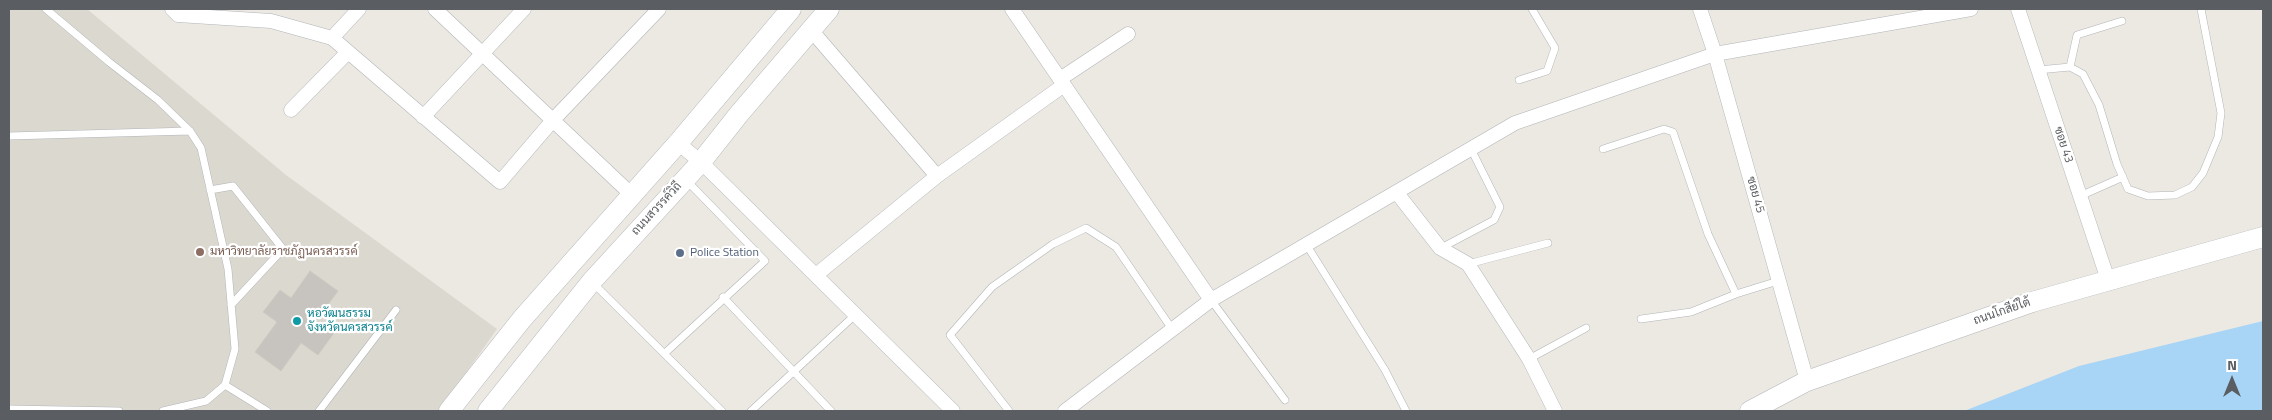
<!DOCTYPE html>
<meta charset="utf-8">
<style>
body{margin:0}
#map{position:relative;width:2272px;height:420px;overflow:hidden;background:#ece9e2;font-family:"Titillium Web",sans-serif}
canvas{display:block}
.frame{position:absolute;inset:0;border:10px solid #5a5d61;pointer-events:none}
.north{position:absolute;left:2207px;top:355px;width:50px;height:50px;-webkit-text-stroke:4px #fff;paint-order:stroke;rotate:0deg;font-size:14px;font-weight:700;line-height:20px;text-align:center;color:#5a5d61}
.north::after{content:'';display:block;margin:auto;width:18px;height:22px;background:#5a5d61;clip-path:polygon(50% 0,100% 100%,50% 72%,0 100%)}
</style>
<div id="map">
<canvas width="2272" height="420"></canvas>
<div class="frame"></div>
<div class="north">N</div>
</div>
<script>
const c = document.querySelector('canvas').getContext('2d');
c.lineJoin = 'round';
function fillPath(path, color) {
  c.fillStyle = color;
  c.fill(path, 'evenodd');
}
function poly(rows) {
  const path = new Path2D();
  for (const r of rows) {
    path.moveTo(r[0], r[1]);
    for (let i = 2; i < r.length; i += 2) path.lineTo(r[i], r[i + 1]);
  }
  return path;
}
function strokePath(path, color, width, dash) {
  c.strokeStyle = color;
  c.lineWidth = width;
  c.lineCap = dash ? 'butt' : 'round';
  c.setLineDash(dash || []);
  c.stroke(path);
}
function label(font, color, halo, rows, align = 'center') {
  c.font = font + ' "Titillium Web",Sarabun,sans-serif';
  c.lineWidth = 4.5;
  c.setLineDash([]);
  c.textBaseline = 'middle';
  c.strokeStyle = halo;
  c.fillStyle = color;
  for (const [text, x, y, turn = 0] of rows) {
    c.save();
    c.translate(x, y);
    c.rotate((+turn || 0) * Math.PI / 180);
    c.textAlign = isNaN(turn) ? turn : align;
    if (halo) c.strokeText(text, 0, 0);
    c.fillText(text, 0, 0);
    c.restore();
  }
}
fillPath(poly([
 [9,9,87,9,286,175,497,329,439,411,9,411]
]), '#dbd8d0');
fillPath(poly([
 [2263,321,2263,411,1964,411,2079,366]
]), '#a8d4f6');
const building = poly([
 [310,271,338,291,316,321,334,333,318,355,301,343,281,371,255,352,277,322,263,312,280,290,291,298,310,271]
]);
fillPath(building, '#c7c4bf');
strokePath(building, '#d0cbc1', 1);
const lane = poly([
 [46,9,109,62,158,100,190,131,201,148,228,269,235,349,225,385,206,401,163,411],
 [2070,67,2077,35,2122,21],
 [2038,70,2070,67,2083,74,2099,105,2117,164,2128,189,2148,196,2175,195,2192,187,2203,173,2218,137,2221,113,2201,9],
 [1519,80,1547,71,1555,48,1532,9],
 [9,136,190,131],
 [1603,149,1664,129,1673,132,1708,234,1736,294,1778,281],
 [210,190,233,186,283,249,231,305],
 [2080,196,2123,177],
 [1306,244,1385,370,1406,411],
 [1441,248,1494,220,1500,207,1471,149],
 [1468,264,1548,243],
 [593,283,722,411],
 [723,297,831,411],
 [1211,300,1285,400],
 [1641,319,1691,312,1736,294],
 [665,353,765,261,687,181],
 [1529,359,1586,328],
 [225,385,267,411],
 [9,409,119,411],
 [319,411,396,310],
 [751,411,855,315],
 [1009,411,950,335,992,287,1053,244,1086,228,1116,247,1172,329]
]);
const street = poly([
 [172,9,178,15,271,21,332,38,359,9],
 [435,9,632,195],
 [1012,9,1211,300],
 [1700,9,1715,54,1807,381],
 [2018,9,2108,280],
 [811,30,937,176],
 [332,38,500,182,553,120,659,9],
 [1060,79,1128,34],
 [291,110,348,52],
 [423,117,524,9],
 [678,143,701,162,953,411],
 [1397,193,1440,248,1468,264,1529,359,1555,411],
 [816,275,937,176,1064,85],
 [1065,411,1211,300,1515,123,1715,54,1971,9]
]);
const secondary = poly([
 [449,411,522,319,678,143,791,9],
 [488,411,592,281,701,162,739,114,829,9],
 [1750,411,1807,381,2032,302,2263,237]
]);
strokePath(lane, '#b2b4b8', 8);
strokePath(street, '#b2b4b8', 15);
strokePath(secondary, '#b4b6bb', 21);
strokePath(lane, '#fff', 7);
strokePath(street, '#fff', 14);
strokePath(secondary, '#fff', 20);
for (const [x, y, r, color] of [
 [200,252,5,"#8d6e63"],
 [680,253,5,"#5c6f8a"],
 [297,321,5,"#0f9aa8"]
]) {
  const dot = new Path2D();
  dot.arc(x, y, r, 0, 2 * Math.PI);
  c.fillStyle = color;
  c.fill(dot);
  strokePath(dot, '#fff', 2);
}
label('12px', '#5a5d61', '#fff', [
 ["ซอย 43",2063,145,71],
 ["ซอย 45",1755,195,74],
 ["ถนนสวรรค์วิถี",657,209,-47],
 ["ถนนโกสีย์ใต้",2002,312,-19]
]);
label('12px', '#785e54', '#fff', [
 ["มหาวิทยาลัยราชภัฏนครสวรรค์",210,252]
], 'left');
label('12px', '#4e5e75', '#fff', [
 ["Police Station",690,253]
], 'left');
label('12px', '#0d838f', '#fff', [
 ["หอวัฒนธรรม",307,314],
 ["จังหวัดนครสวรรค์",307,328]
], 'left');
</script>
